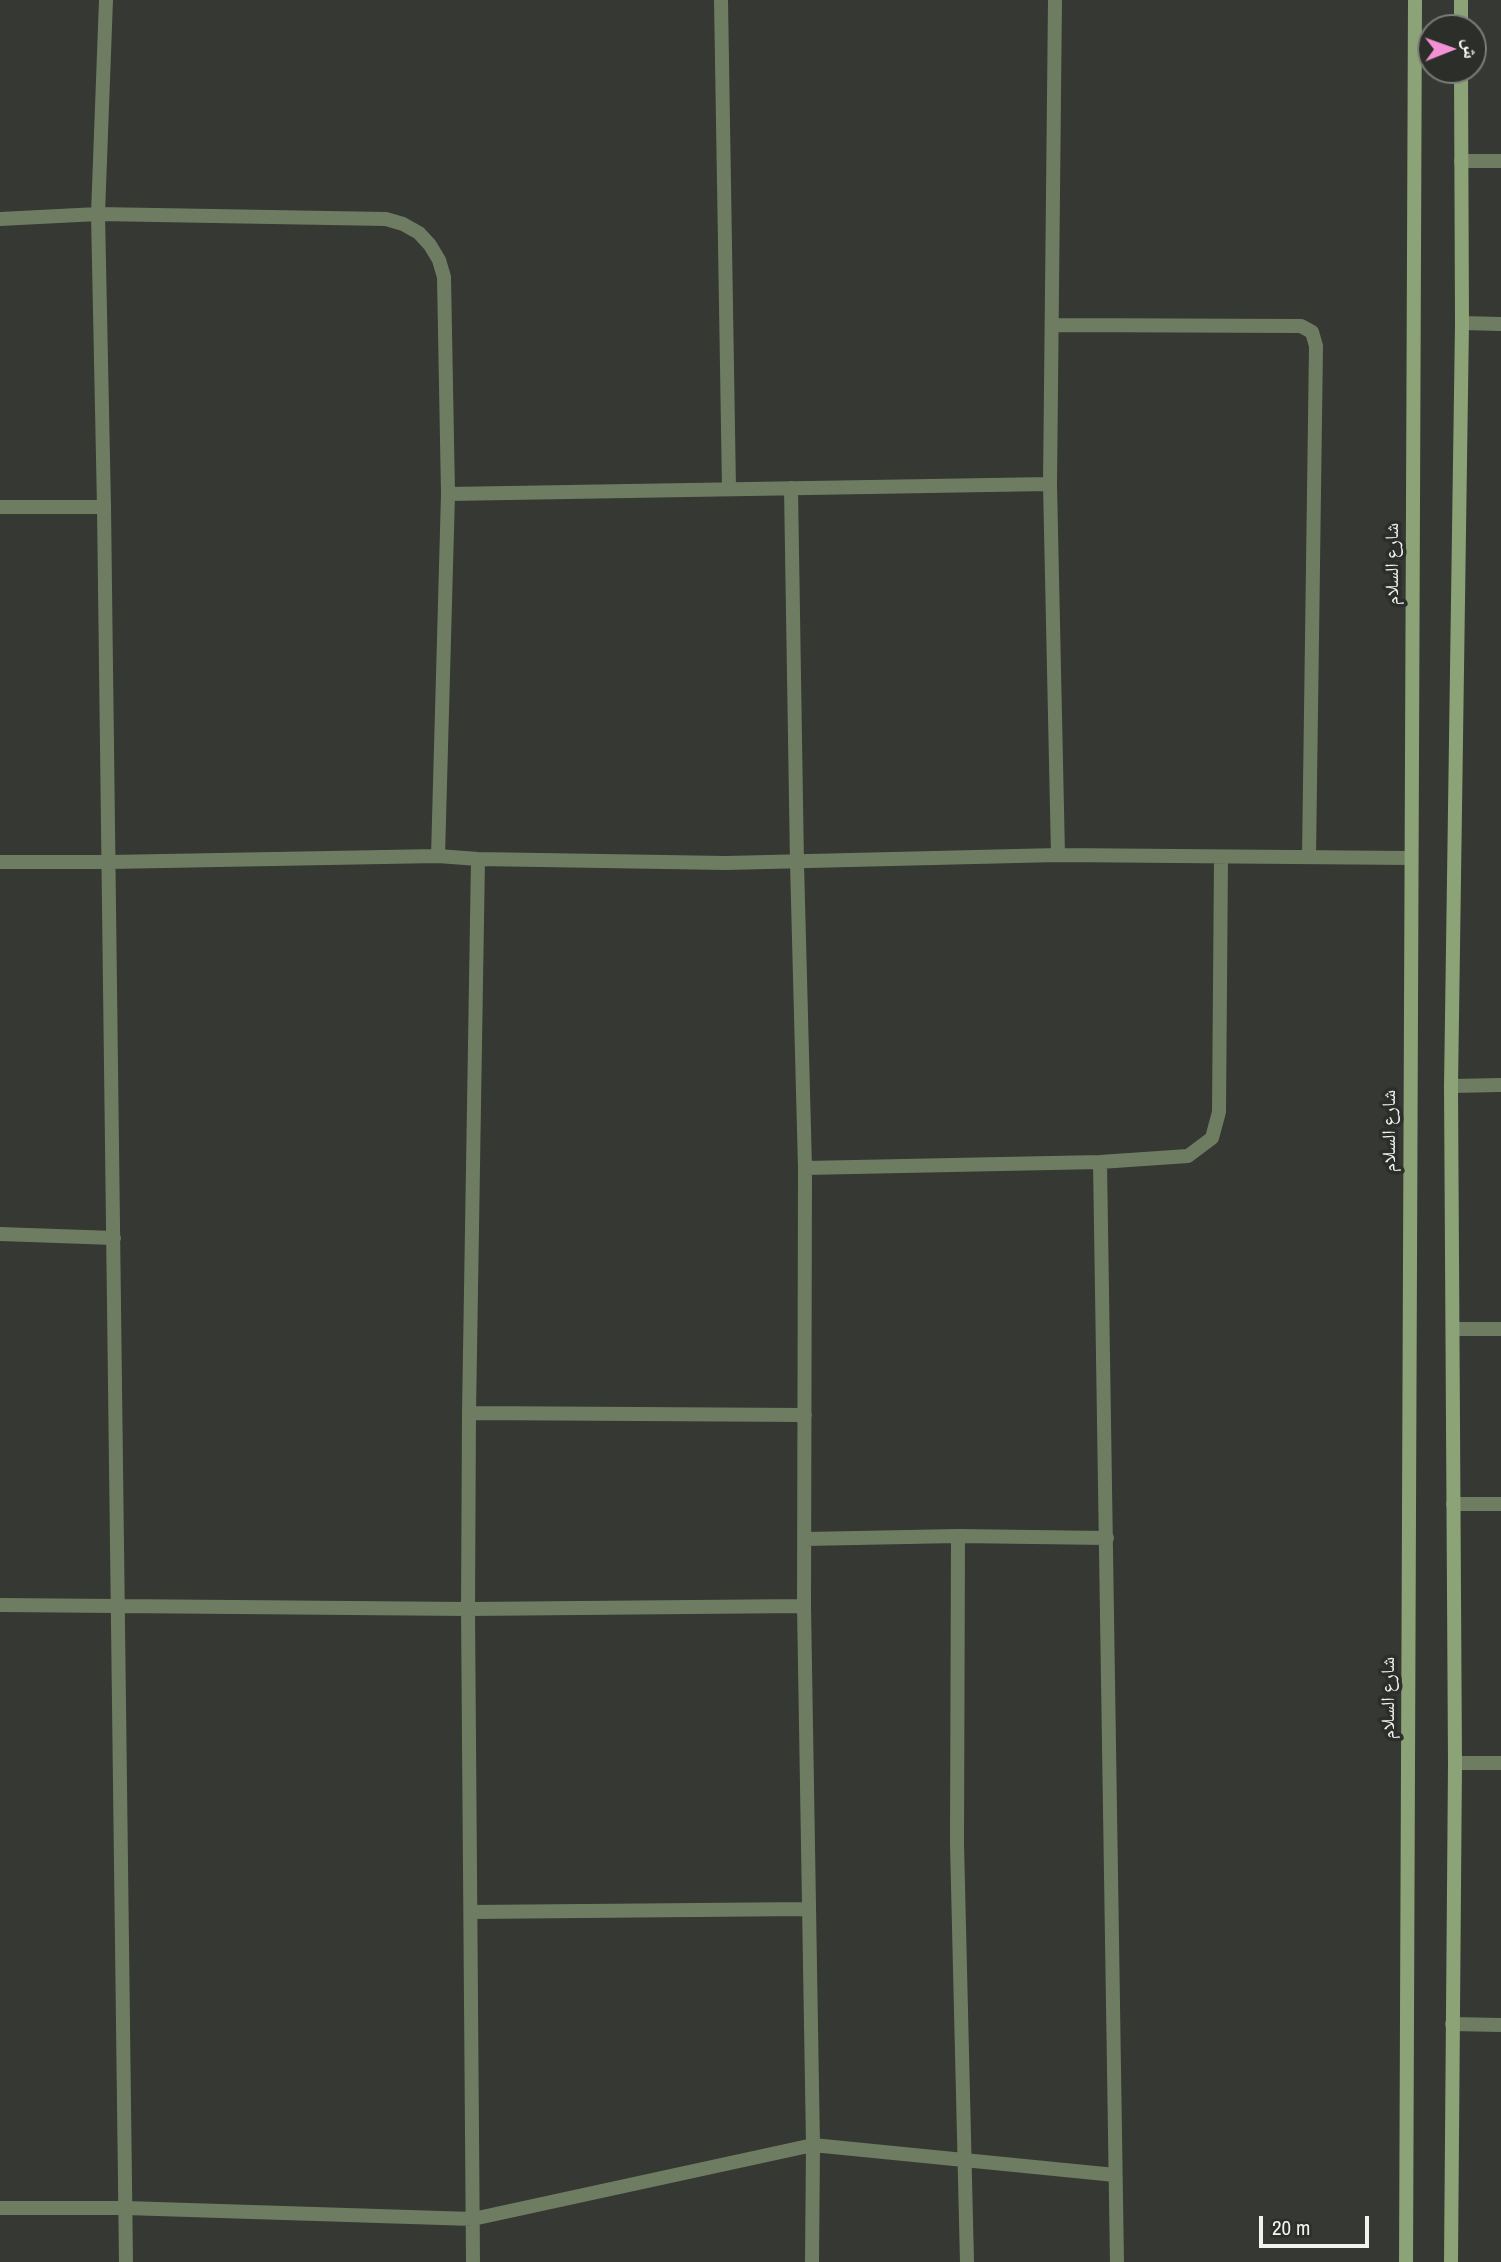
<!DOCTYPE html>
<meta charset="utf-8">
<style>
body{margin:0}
#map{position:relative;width:1501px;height:2262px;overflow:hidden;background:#353833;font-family:"Archivo Narrow","Noto Naskh Arabic",sans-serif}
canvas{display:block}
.north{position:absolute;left:1417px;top:14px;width:70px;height:70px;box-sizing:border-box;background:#2b2e29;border:2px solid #7a7d79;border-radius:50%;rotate:89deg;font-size:19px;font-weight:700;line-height:28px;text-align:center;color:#f1f3f0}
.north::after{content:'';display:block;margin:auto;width:24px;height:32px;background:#f491d4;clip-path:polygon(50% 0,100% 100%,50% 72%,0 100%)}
.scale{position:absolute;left:1259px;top:2216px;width:110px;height:32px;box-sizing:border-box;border:4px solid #f1f3f0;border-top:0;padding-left:9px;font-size:21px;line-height:24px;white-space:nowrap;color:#f1f3f0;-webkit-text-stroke:5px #2b2e29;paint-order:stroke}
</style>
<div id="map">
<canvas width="1501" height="2262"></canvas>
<div class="north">ش</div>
<div class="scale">20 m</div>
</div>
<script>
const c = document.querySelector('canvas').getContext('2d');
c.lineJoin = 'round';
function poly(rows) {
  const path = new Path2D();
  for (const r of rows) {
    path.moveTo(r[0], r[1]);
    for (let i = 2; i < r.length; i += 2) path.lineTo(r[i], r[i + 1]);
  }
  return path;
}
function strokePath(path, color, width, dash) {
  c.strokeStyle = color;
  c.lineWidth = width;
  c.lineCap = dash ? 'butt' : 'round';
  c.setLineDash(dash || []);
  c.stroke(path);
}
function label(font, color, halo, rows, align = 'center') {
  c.font = font + ' "Archivo Narrow","Noto Naskh Arabic",sans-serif';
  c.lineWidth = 7;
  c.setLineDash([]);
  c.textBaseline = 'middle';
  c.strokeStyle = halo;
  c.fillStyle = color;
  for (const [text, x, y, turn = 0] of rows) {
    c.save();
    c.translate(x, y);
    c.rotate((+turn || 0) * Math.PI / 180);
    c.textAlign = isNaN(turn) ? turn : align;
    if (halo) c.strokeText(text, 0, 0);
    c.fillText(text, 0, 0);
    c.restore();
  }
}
strokePath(poly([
 [106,0,98,214,104,507,126,2262],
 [721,0,729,489],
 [1055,0,1050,484,1058,855],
 [1461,161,1501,161],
 [0,219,98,214,386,219,403,224,419,233,430,245,439,260,444,277,448,494,438,856],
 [1462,323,1501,324],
 [1052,325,1301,326,1312,332,1316,346,1309,857],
 [791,488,797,863,805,1168,804,1606,813,2145,812,2262],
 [448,494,1050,484],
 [0,507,104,507],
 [0,862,109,862,438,856,478,859,726,863,1058,855,1410,858],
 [1451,1086,1501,1085],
 [1100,1162,1117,2262],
 [805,1168,1100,1162,1188,1156,1212,1138,1219,1112,1221,857],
 [0,1234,114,1238],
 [1453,1329,1501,1329],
 [469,1413,805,1415],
 [1453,1504,1501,1504],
 [958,1536,957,1843,967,2262],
 [805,1539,958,1536,1107,1538],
 [0,1605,468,1609,804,1606],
 [1455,1763,1501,1763],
 [471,1912,808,1909],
 [1452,2024,1501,2025],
 [0,2208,126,2208,473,2219,813,2145,1115,2175],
 [473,2262,468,1609,469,1413,478,859]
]), '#6e7d61', 14);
strokePath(poly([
 [1461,0,1461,28],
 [1406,2262,1415,0],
 [1451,2262,1455,1763,1451,1086,1462,323,1461,70]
]), '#8ca377', 14);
label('19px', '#f1f3f0', '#2b2e29', [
 ["شارع السلام",1393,564,-90],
 ["شارع السلام",1390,1131,-90],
 ["شارع السلام",1389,1698,-90]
]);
</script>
